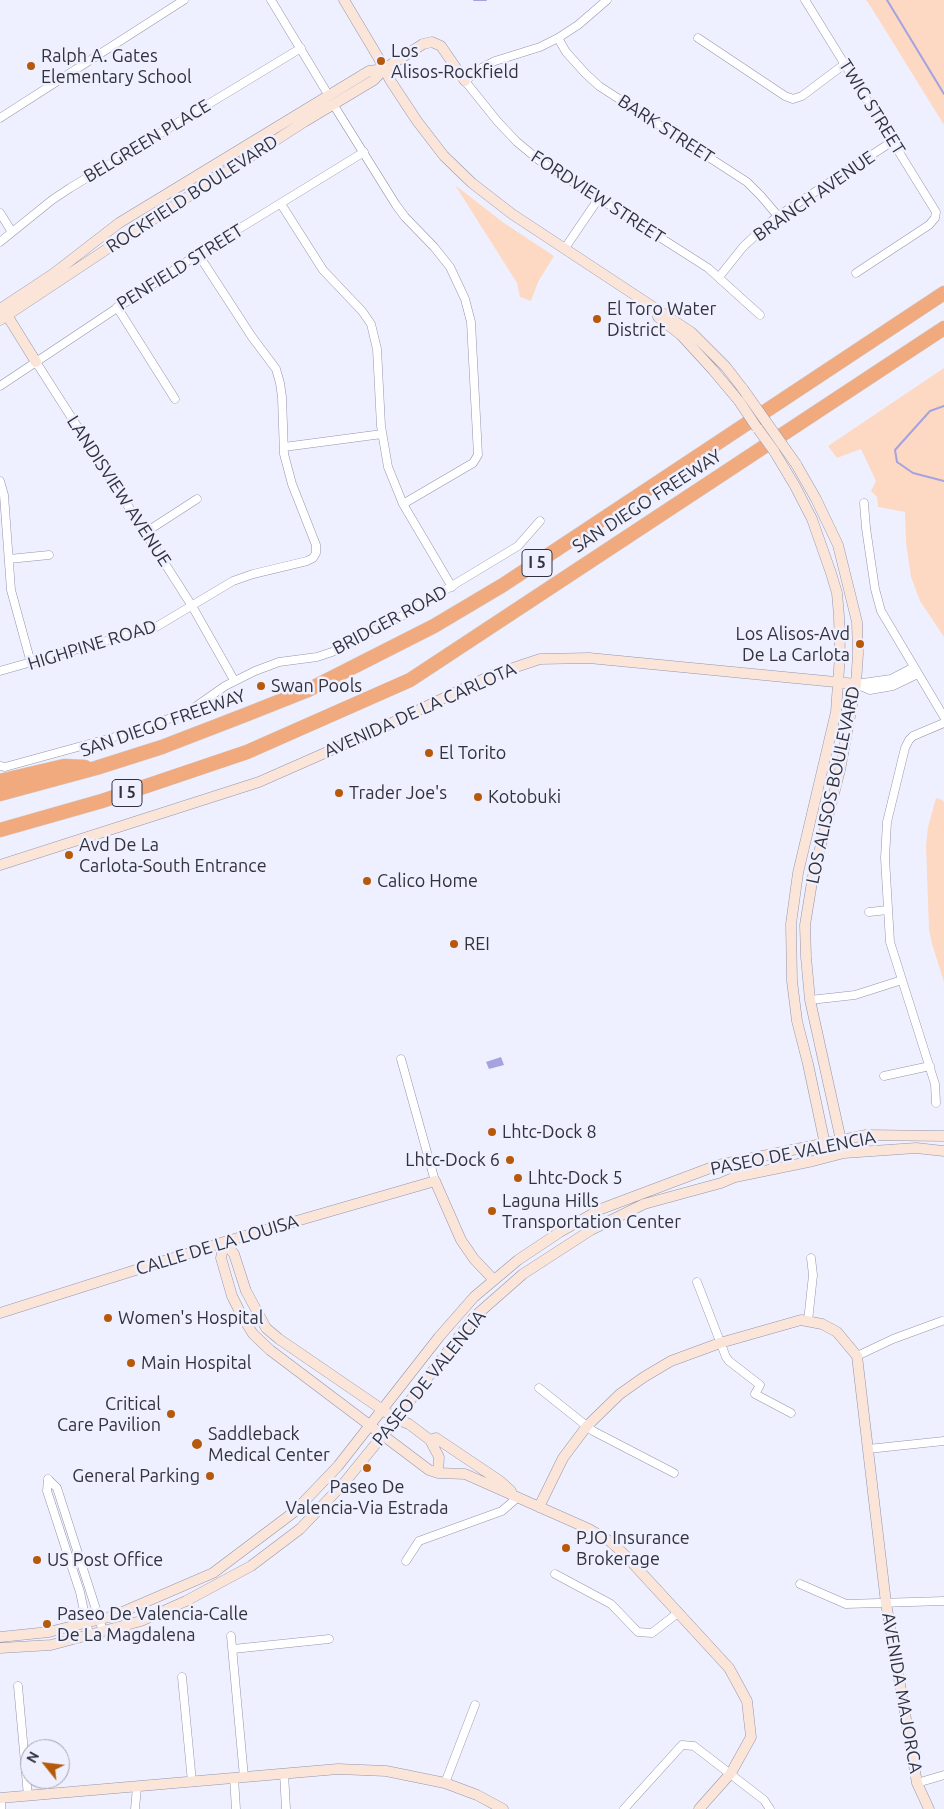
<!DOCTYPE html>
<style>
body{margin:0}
#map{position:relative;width:944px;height:1809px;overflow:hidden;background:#eff0ff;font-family:Ubuntu,sans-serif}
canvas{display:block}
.north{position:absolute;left:20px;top:1739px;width:50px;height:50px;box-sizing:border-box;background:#eff0ff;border:1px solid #a3a4b1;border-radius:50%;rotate:299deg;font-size:14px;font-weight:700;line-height:20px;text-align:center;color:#32323c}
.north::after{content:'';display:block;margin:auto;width:18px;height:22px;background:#b7590b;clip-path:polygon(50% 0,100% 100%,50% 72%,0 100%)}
</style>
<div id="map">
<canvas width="944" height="1809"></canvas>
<div class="north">N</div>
</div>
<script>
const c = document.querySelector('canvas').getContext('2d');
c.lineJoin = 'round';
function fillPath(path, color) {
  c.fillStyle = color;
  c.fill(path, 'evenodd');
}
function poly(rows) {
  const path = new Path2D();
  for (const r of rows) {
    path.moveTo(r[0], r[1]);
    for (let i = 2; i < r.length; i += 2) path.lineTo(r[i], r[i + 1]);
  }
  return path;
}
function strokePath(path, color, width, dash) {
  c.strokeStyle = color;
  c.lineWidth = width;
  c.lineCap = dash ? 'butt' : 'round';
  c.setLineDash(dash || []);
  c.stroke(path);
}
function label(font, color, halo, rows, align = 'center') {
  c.font = font + ' Ubuntu,sans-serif';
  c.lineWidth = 5;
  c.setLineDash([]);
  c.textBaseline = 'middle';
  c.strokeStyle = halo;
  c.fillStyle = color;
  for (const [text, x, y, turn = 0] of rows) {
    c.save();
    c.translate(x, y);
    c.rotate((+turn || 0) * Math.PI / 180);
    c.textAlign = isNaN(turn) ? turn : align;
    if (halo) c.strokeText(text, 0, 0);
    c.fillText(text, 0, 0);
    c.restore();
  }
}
fillPath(poly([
 [866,0,944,0,944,125,871,7],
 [455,185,504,223,554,256,538,282,531,301,520,297,517,283],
 [944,368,944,637,920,601,911,577,906,543,905,512,878,507,877,497,871,491,876,481,861,449,837,458,828,446],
 [936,798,942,800,944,802,944,982,932,944,929,929,926,846,928,827]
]), '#fdd9c4');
fillPath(poly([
 [501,1057,504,1065,489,1069,486,1062]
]), '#a4a3e0');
strokePath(poly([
 [474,0,486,0],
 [887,0,944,94],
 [944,406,930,411,895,450,897,462,913,473,944,481]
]), '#a4a3e0', 2);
const street = poly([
 [271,0,329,96],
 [607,0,578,25,558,38,540,47,495,61,483,67,465,81,498,122,517,142,540,161,708,268,760,315],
 [805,0,936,212,935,218,929,225,856,273],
 [558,38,566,52,585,73,599,86,747,182,761,196,778,216],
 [698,38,785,96,793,99,802,96,846,63],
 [333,104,396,205,405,217,434,247,450,267,465,299,471,322,478,455,473,463,403,504],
 [0,118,184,0],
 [281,204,323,270,362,311,371,324,377,349,381,426,388,467,403,504,452,587],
 [0,213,12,232],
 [0,242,52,200,70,188,301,48],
 [565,248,599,198],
 [719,277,743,247,761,230,778,216,893,141],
 [117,307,175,399],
 [36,362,192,606,234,680],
 [0,386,198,254,364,152],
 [284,447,382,434],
 [0,481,4,495,11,590,31,663],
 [864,503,866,528,875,589,881,611,944,717],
 [146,532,197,499],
 [9,559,49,555],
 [0,671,156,627,233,581,253,574,307,561,313,558,316,553,316,545,292,484,284,454,282,397,280,383,276,369,252,337,198,254],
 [856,684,870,690,893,686,918,674],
 [856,684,891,679,914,667],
 [0,766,5,767,129,733,188,712,225,686,255,671,279,662,317,657,332,652,402,616,518,546,540,521],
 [869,912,888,910],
 [810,1000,855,995,902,980],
 [401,1059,435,1181],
 [884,1076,930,1066],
 [936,1103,935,1084,890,942,885,858,887,822,905,748,909,740,913,736,944,723],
 [697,1282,726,1357,729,1361,760,1385,755,1394,791,1413],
 [808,1321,813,1275,811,1258],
 [857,1356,893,1339,942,1321],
 [539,1388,593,1431,674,1473],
 [868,1449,944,1441],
 [48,1479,57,1488,103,1631],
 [48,1479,47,1491,80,1592,89,1635],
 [406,1561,419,1541,502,1511,518,1497],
 [555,1574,611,1604,638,1632,652,1633,679,1612],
 [800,1584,846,1604,944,1601],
 [231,1636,244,1777],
 [233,1649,329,1639],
 [182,1677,192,1782],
 [18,1686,28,1796],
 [284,1773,286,1809],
 [234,1778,236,1809],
 [445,1783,475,1705],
 [917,1783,944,1775],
 [1,1809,1,1798],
 [135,1809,137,1787],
 [624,1809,682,1745,694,1746,764,1800,770,1809]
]);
const secondary = poly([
 [344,0,378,57,390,80,417,121,444,156,472,183,512,214,691,332,726,367,743,389],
 [0,309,53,274,119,223,369,71,384,69],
 [5,312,36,362],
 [658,317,681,335,713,370,739,401],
 [0,320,110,247,304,122,374,80,384,69,423,44,432,42,441,46,465,81],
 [774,451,795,486,812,519,831,573,837,593,839,616,840,655,836,712,798,873,791,924,792,981,797,1021,808,1064,826,1149],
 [796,464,816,499,838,545,857,622,858,654,856,684,840,770,813,876,805,925,806,957,810,1000,842,1145],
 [0,865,259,782,377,730,492,675,540,659,589,658,856,684],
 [224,1242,221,1258,232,1296,242,1316,253,1334,270,1350,429,1470,438,1473,465,1474,589,1529,611,1542,626,1556,729,1668,747,1701,751,1737,731,1773,699,1809],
 [224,1242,234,1254,246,1291,266,1328,279,1339,396,1419,409,1424,430,1440,439,1457,438,1473],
 [0,1313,224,1242,435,1181,461,1240,474,1259,493,1279],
 [430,1440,436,1438,500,1481,511,1491],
 [539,1507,563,1458,587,1426,620,1394,644,1377,671,1361,720,1343,801,1320,822,1324,837,1332,857,1356,886,1603,917,1783,929,1809],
 [0,1637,49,1632,113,1616,213,1573,294,1512,338,1466,439,1337,474,1297,518,1260,560,1232,601,1209,718,1165,866,1135,944,1136],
 [0,1648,51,1645,141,1621,186,1601,251,1566,300,1529,344,1483,396,1419,473,1318,523,1274,591,1230,644,1204,721,1183,735,1177,813,1161,844,1153,916,1148,944,1151],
 [0,1798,338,1769,386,1771,445,1783,477,1795,503,1809]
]);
const highway = poly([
 [0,781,64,766,85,767],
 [0,794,96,768,162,747,245,715,308,690,434,626,503,585,944,293],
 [0,830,102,801,247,752,410,680,944,328]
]);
strokePath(street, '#9495ac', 9);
strokePath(secondary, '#9495ac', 11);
strokePath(highway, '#d2d2d4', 15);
strokePath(street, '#fff', 8);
strokePath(secondary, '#fbe5d8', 10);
strokePath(highway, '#f1a97e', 14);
const secondaryBridge = poly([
 [743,389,796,464],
 [739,401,757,428],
 [758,429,774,451]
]);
strokePath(secondaryBridge, '#9495ac', 11, []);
strokePath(secondaryBridge, '#fbe5d8', 10);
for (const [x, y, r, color] of [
 [381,61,5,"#b7590b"],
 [31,66,5,"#b7590b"],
 [597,319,5,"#b7590b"],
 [860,644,5,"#b7590b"],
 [261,686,5,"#b7590b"],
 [429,753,5,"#b7590b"],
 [339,793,5,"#b7590b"],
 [478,797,5,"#b7590b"],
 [69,855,5,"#b7590b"],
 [367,881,5,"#b7590b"],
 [454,944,5,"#b7590b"],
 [492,1132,5,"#b7590b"],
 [510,1160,5,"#b7590b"],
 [518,1178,5,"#b7590b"],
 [492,1211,5,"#b7590b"],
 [108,1318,5,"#b7590b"],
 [131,1363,5,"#b7590b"],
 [171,1414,5,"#b7590b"],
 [197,1444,6,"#b7590b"],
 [367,1468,5,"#b7590b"],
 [210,1476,5,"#b7590b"],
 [566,1548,5,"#b7590b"],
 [37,1560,5,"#b7590b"],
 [47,1624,5,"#b7590b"]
]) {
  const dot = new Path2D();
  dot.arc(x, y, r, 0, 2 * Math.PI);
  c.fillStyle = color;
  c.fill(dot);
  strokePath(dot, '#eff0ff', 2);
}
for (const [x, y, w] of [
 [537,563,30],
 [127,793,30]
]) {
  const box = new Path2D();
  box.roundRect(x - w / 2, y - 13.5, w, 27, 4);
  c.fillStyle = '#eff0ff';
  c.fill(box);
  strokePath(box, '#32323c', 1);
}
label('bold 16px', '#32323c', null, [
 ["I 5",537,563],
 ["I 5",127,793]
]);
label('18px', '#32323c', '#eff0ff', [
 ["Los",391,51],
 ["Alisos-Rockfield",391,72],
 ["Ralph A. Gates",41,56],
 ["Elementary School",41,77],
 ["El Toro Water",607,309],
 ["District",607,330],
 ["Los Alisos-Avd",850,634,"right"],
 ["De La Carlota",850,655,"right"],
 ["Swan Pools",271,686],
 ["El Torito",439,753],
 ["Trader Joe's",349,793],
 ["Kotobuki",488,797],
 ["Avd De La",79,845],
 ["Carlota-South Entrance",79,866],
 ["Calico Home",377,881],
 ["REI",464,944],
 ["Lhtc-Dock 8",502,1132],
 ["Lhtc-Dock 6",500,1160,"right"],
 ["Lhtc-Dock 5",528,1178],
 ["Laguna Hills",502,1201],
 ["Transportation Center",502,1222],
 ["Women's Hospital",118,1318],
 ["Main Hospital",141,1363],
 ["Critical",161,1404,"right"],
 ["Care Pavilion",161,1425,"right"],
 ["Saddleback",208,1434],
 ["Medical Center",208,1455],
 ["General Parking",200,1476,"right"],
 ["Paseo De",367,1487,"center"],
 ["Valencia-Via Estrada",367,1508,"center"],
 ["PJO Insurance",576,1538],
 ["Brokerage",576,1559],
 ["US Post Office",47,1560],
 ["Paseo De Valencia-Calle",57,1614],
 ["De La Magdalena",57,1635]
], 'left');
label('18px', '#32323c', '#eff0ff', [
 ["TWIG STREET",872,107,58],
 ["BARK STREET",666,129,33],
 ["BELGREEN PLACE",147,141,-31],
 ["ROCKFIELD BOULEVARD",192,194,-33],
 ["BRANCH AVENUE",814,196,-35],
 ["FORDVIEW STREET",598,197,33],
 ["PENFIELD STREET",180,267,-32],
 ["LANDISVIEW AVENUE",119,491,57],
 ["SAN DIEGO FREEWAY",647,501,-33],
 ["BRIDGER ROAD",390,620,-28],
 ["HIGHPINE ROAD",92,645,-17],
 ["AVENIDA DE LA CARLOTA",420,710,-24],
 ["SAN DIEGO FREEWAY",163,723,-19],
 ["LOS ALISOS BOULEVARD",833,785,-78],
 ["PASEO DE VALENCIA",793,1153,-11],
 ["CALLE DE LA LOUISA",217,1245,-17],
 ["PASEO DE VALENCIA",429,1378,-51],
 ["AVENIDA MAJORCA",902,1693,80]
]);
</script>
